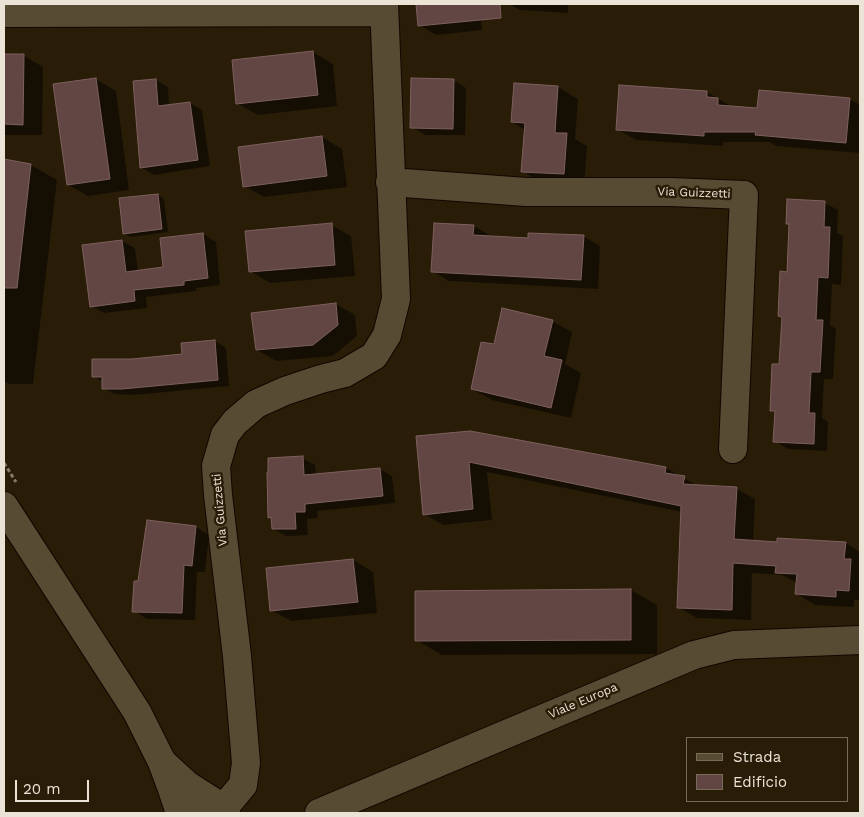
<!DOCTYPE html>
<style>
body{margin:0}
#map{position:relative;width:864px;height:817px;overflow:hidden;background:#291d07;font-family:"Work Sans",sans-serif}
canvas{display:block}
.frame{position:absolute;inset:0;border:5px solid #ebe3d6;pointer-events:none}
.legend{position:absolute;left:686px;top:737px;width:162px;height:65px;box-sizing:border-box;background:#291d07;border:1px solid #776c5a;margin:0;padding:6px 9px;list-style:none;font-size:15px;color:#ebe3d6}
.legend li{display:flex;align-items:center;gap:10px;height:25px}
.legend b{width:25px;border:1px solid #776c5a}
.scale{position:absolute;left:15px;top:780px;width:74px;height:22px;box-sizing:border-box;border:2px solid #ebe3d6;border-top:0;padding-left:6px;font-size:15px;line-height:18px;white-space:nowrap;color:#ebe3d6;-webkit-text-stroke:4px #291d07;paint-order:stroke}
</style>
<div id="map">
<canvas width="864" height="817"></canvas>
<div class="frame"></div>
<ul class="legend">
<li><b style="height:6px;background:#584b34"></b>Strada</li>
<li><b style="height:14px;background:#624644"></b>Edificio</li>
</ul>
<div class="scale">20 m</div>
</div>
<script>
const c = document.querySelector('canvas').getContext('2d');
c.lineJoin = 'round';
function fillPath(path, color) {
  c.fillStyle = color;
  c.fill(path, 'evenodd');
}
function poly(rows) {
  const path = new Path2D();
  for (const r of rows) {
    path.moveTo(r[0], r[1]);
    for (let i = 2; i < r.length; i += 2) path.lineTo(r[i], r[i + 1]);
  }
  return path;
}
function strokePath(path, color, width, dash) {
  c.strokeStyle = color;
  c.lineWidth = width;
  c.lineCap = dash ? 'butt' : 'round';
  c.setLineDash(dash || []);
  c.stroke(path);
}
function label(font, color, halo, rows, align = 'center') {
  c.font = font + ' "Work Sans",sans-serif';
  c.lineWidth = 5;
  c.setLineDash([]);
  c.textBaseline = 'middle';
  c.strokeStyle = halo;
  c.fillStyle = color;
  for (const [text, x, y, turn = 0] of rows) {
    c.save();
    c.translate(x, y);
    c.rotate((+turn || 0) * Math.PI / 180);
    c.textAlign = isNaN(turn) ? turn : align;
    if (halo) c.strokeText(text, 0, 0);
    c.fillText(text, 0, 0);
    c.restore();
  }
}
fillPath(poly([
 [417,4,480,4,482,30,436,35,419,25],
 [509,4,568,4,568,13,520,10],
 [313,52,333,64,337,106,258,115,238,104],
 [4,55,23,55,43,67,42,135,4,135],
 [96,79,116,91,129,190,88,196,68,185],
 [156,80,168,87,169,106,190,103,202,110,210,166,154,175,142,168],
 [453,80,466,88,465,135,425,135,412,127],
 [558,87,578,99,575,139,587,146,584,185,542,183,522,171,525,130,512,122],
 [707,92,734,108,759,109,850,99,860,105,860,153,776,146,770,142,723,142,723,146,636,140,617,129],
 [322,137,342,149,347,187,264,197,244,186],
 [4,161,31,165,57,180,33,384,9,384,4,381],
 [158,195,164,199,168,232,131,237,124,234],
 [825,203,838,210,837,233,843,236,841,285,832,284,830,325,836,329,833,379,824,379,822,418,828,422,827,451,788,449,775,441,776,413,771,410,781,365,783,318,780,316,788,273],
 [331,225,351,236,355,276,270,283,250,271],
 [474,226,491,236,529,240,583,236,600,246,598,289,449,281,432,271],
 [203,234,216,242,220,285,196,288,197,291,146,297,147,308,104,313,91,306,84,246,122,241,135,248,138,272,165,268],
 [336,304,355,315,357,336,333,356,276,361,257,350],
 [552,321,572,332,565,364,581,373,571,418,492,400,472,389,495,346],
 [215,341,226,348,229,386,134,395,114,394,103,388,103,382,94,376,132,360,183,356],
 [417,438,666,468,698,486,737,489,755,499,753,542,846,543,860,552,860,600,854,600,854,607,815,605,797,594,797,583,782,575,752,573,751,620,697,618,678,607,682,512,487,472,492,520,443,525,424,514],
 [302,458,315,465,316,475,380,469,392,476,395,503,317,511,318,518,307,519,308,535,286,536,273,529,272,518,270,517],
 [196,527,209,535,205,572,197,572,195,620,147,619,134,611,139,583],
 [353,560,373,572,377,613,291,621,271,610],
 [631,590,657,605,657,654,442,655,416,640,416,592]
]), '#0007');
const building = poly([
 [416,4,500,4,501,18,418,26,416,4],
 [313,51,318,95,236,104,232,60,313,51],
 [4,54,24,54,23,125,4,124,4,54],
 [96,78,110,179,67,185,53,84,96,78],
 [411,78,454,79,453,129,410,128,411,78],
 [156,79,158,106,190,102,198,160,140,168,133,81,156,79],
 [514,83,558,86,555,133,567,133,564,174,521,172,525,123,511,122,514,83],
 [619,85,707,91,707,97,718,98,718,105,757,108,759,90,850,98,846,143,755,135,756,132,704,132,704,136,616,130,619,85],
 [322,136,327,176,243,187,238,147,322,136],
 [4,159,31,164,17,288,4,288,4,159],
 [158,194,162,229,123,234,119,198,158,194],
 [787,199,825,201,824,227,830,227,828,278,818,277,816,320,823,320,820,372,811,372,809,413,815,413,814,444,773,442,775,411,770,411,772,364,779,364,782,317,778,316,780,271,787,272,789,224,786,224,787,199],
 [332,223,335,265,249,272,245,231,332,223],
 [434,223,474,225,473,235,528,238,528,233,584,235,581,280,431,272,434,223],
 [203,233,208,278,184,281,184,285,134,290,135,301,90,307,82,245,122,240,126,272,163,267,160,238,203,233],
 [336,303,338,325,313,345,256,350,251,313,336,303],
 [502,308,553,320,544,356,562,360,551,408,471,389,481,342,494,344,502,308],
 [215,340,218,380,122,389,102,389,102,377,92,377,92,359,132,359,182,354,181,343,215,340],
 [470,431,666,467,665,473,685,476,683,484,737,487,734,539,777,542,777,538,846,542,844,559,851,559,849,591,836,590,836,597,795,594,797,574,775,573,776,566,733,563,732,610,677,608,681,506,469,462,473,509,423,515,416,436,470,431],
 [303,456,304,475,380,468,383,496,305,504,305,512,295,512,296,529,272,529,271,517,268,518,267,472,268,472,268,458,303,456],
 [147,520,196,526,192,566,184,565,182,613,132,612,134,581,138,581,147,520],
 [353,559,358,602,270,611,266,568,353,559],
 [631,589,631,640,415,641,415,591,631,589]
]);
fillPath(building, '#624644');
strokePath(building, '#7e605e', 1);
const minor = poly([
 [4,13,384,12],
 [390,182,526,192,671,192,744,195,733,449],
 [162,762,187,785,226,810],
 [189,813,199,809,211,807,223,809,243,785,246,763,237,656,218,495,216,466,225,435,235,422,256,404,285,391,321,379,345,373,374,356,387,335,396,299,384,4],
 [319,813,694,655,734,645,860,640]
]);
const tertiary = poly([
 [4,506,137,712,162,762,172,789,180,813]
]);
strokePath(minor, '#110700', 30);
strokePath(tertiary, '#110700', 30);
strokePath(poly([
 [4,463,16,482]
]), '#857b6a', 3, [4, 2.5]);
strokePath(minor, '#584b34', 28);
strokePath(tertiary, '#584b34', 28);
label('12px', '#ebe3d6', '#291d07', [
 ["Via Guizzetti",694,193,2],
 ["Via Guizzetti",220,510,-95],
 ["Viale Europa",583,701,-23]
]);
</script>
